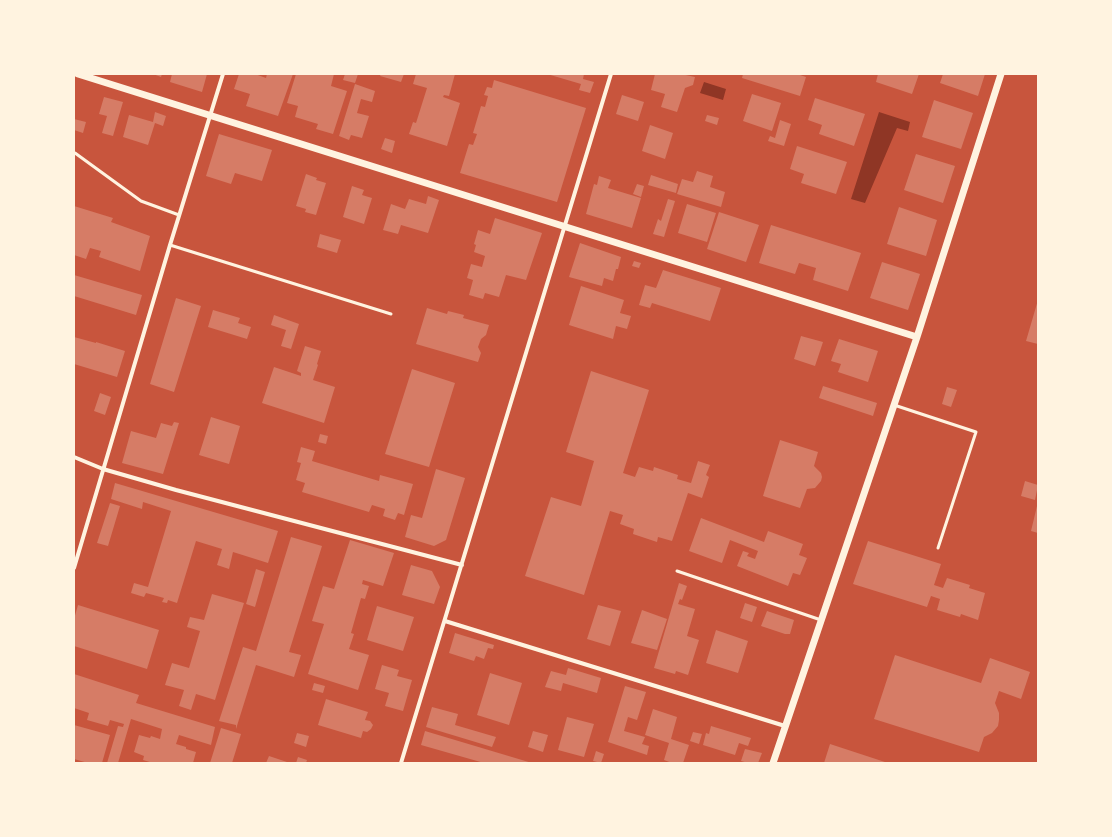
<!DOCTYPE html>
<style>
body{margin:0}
#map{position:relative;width:1112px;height:837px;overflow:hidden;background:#c8553d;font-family:"Open Sans",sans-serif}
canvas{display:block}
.frame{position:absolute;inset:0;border:75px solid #fff3e0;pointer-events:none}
</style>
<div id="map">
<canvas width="1112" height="837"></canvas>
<div class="frame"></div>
</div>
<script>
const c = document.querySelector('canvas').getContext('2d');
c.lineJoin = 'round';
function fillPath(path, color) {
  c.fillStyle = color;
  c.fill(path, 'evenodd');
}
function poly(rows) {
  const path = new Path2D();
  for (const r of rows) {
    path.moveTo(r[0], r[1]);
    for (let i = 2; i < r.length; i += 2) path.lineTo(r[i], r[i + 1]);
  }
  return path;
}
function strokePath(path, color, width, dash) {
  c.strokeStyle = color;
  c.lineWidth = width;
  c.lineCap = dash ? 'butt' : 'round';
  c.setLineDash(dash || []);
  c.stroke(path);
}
fillPath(poly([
 [704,82,726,89,723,100,700,93],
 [879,112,910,122,908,131,897,128,865,203,851,199]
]), '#8f3625');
fillPath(poly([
 [153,74,162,74,161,77],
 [172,74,207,74,202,92,170,82],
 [239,74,255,74,266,78,267,74,293,74,278,116,246,106,250,94,234,89],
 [296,74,334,74,331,86,347,91,333,134,316,129,318,124,295,117,298,106,287,103],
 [345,74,358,74,355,83,343,80],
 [381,74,404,74,401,82,380,76],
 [416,74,455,74,449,96,444,95,443,97,460,103,447,146,409,134,413,122,416,123,427,88,413,84],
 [547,74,584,74,583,79,594,82,590,93,579,90,581,84],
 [655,74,681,74,695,77,693,85,685,88,677,112,661,107,665,94,651,90],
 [743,74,797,74,806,77,800,96,742,78],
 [878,74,919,74,912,94,876,82],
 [943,74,985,74,978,96,940,83],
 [494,80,586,108,557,202,460,173,469,144,473,145,477,134,473,133,481,106,485,107,488,96,484,95,487,87,492,88],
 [355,84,375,91,372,102,361,99,357,113,369,116,362,138,351,135,349,140,339,136],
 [752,94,781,103,772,131,743,121],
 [622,95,644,102,638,121,616,114],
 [104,97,123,102,113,136,102,133,107,116,99,114],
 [815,98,865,114,854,146,819,134,822,125,808,120],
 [934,100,973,113,961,149,922,137],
 [155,112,166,116,163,126,155,123,148,145,123,137,129,115,153,122],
 [707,115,719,118,717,125,705,121],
 [74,119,86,122,83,133,74,130],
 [780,120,791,124,784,146,768,141,770,136,775,138],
 [650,125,673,133,665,159,642,151],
 [219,134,272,150,262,181,235,173,231,184,206,176],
 [385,138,395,141,392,153,381,149],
 [797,146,847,162,836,194,801,183,804,174,790,169],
 [916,154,955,166,943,203,904,190],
 [697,171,713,176,710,187,725,192,721,207,677,194,682,179,693,182],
 [306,174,317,178,316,180,326,183,316,215,305,212,306,209,296,206],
 [651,175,678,184,676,193,648,185],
 [599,176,611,180,608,188,641,198,632,228,586,214,594,184,597,185],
 [637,184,644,186,641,197,633,194],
 [352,186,364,190,362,195,372,198,364,224,343,217],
 [428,196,439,200,428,233,401,225,398,234,383,230,391,204,405,209,409,199,426,204],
 [668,199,675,201,664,237,653,234,658,219,661,221],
 [687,204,716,213,707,242,678,233],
 [74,206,113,218,111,222,150,236,140,271,99,257,101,251,90,248,86,259,74,255],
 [899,207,937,220,926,256,887,244],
 [719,212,759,225,746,262,707,249],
 [495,218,542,233,526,280,506,275,499,297,485,293,483,299,469,295,473,280,467,278,471,264,482,267,485,256,474,252,476,245,474,244,478,230,490,234],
 [771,225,861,253,848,291,813,280,816,268,799,263,795,274,759,263],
 [320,234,341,240,337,253,317,247],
 [580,243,621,257,618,269,616,269,613,281,604,278,602,286,569,277],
 [634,261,641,263,639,268,632,266],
 [882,262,920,274,908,310,870,298],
 [663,270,721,288,710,321,652,303,650,308,639,305,645,285,656,288],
 [74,275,142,295,136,315,74,296],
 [581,286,624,300,620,313,631,316,627,329,616,326,613,339,569,325],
 [176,298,201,306,174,392,150,384],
 [1038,300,1038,344,1026,341],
 [427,308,447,314,448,311,464,315,463,318,489,325,486,335,481,339,478,347,481,353,478,362,416,344],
 [213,310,240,318,238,323,251,327,247,339,208,327],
 [274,315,299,324,291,349,281,346,286,330,271,325],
 [801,336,823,342,815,366,794,359],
 [74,337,96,343,96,342,125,351,117,377,74,364],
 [839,339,878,351,868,382,838,372,841,364,831,361],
 [305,346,321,351,317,364,318,365,313,380,335,387,324,423,262,403,274,367,301,376,301,373,297,371],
 [412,369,455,383,429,467,385,454],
 [591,371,649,390,623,473,635,477,639,467,653,471,654,467,678,475,677,479,691,483,698,461,710,465,706,475,709,477,702,498,688,493,672,541,658,537,657,542,633,534,634,529,620,524,623,515,610,511,584,595,525,576,551,497,581,506,594,461,566,452],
 [823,386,877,403,873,416,819,398],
 [947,387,957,390,951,407,942,404],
 [100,393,111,397,105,415,94,411],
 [211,417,240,426,229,464,199,455],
 [174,422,179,423,163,474,122,463,131,431,156,438,161,423,172,426],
 [320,434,328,436,326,444,318,442],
 [780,440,818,452,814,466,821,473,822,477,821,481,815,488,807,489,800,508,763,496],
 [301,447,315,451,312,461,379,481,380,475,413,484,404,515,398,513,395,520,383,516,385,509,372,505,369,512,302,492,305,483,296,480,301,463,297,462],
 [436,469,465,478,446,540,434,546,405,537,411,515,422,518],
 [1025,481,1038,485,1035,500,1021,496],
 [115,483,278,531,268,563,233,552,229,569,217,565,222,549,196,541,177,603,168,600,167,603,162,602,164,598,146,593,144,597,131,593,134,583,148,587,171,511,143,502,142,509,111,499],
 [110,503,120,506,108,546,97,543],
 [1037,506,1038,506,1038,533,1031,531],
 [701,518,764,542,768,531,803,544,799,555,807,558,800,575,793,573,788,586,737,566,743,551,749,553,747,556,755,559,758,551,730,540,722,563,689,551],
 [291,537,322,546,289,652,301,655,294,677,256,665,236,729,236,725,219,721,243,647,256,651],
 [350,540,394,553,383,586,363,580,362,584,369,586,365,599,361,598,351,633,354,634,349,649,369,655,358,690,308,674,324,624,312,621,323,586,334,589],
 [868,541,941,564,934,585,943,588,947,578,970,585,969,588,985,593,978,620,961,614,960,617,937,610,940,599,931,596,927,607,853,584],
 [411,565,432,571,440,587,434,604,402,595],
 [256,569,265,572,255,607,246,604],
 [679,583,687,586,682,600,680,599,678,604,695,609,687,636,699,640,688,675,676,671,675,674,654,668],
 [212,594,244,603,215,700,196,694,191,710,179,706,184,690,165,685,172,663,189,668,200,631,187,627,190,617,204,620],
 [745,603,757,607,752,622,740,618],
 [78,605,159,630,147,669,74,646,74,619],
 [598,605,621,611,610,646,587,639],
 [377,606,414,617,403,651,367,640],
 [642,610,667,619,657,650,631,643],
 [767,611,794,620,790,634,785,634,761,626],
 [716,630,748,641,738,673,706,663],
 [455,633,494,645,493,649,488,648,484,659,476,656,474,661,449,653],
 [895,655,981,683,990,658,1030,672,1021,699,999,691,995,703,999,713,999,720,998,726,992,733,984,737,979,752,874,719],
 [382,665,399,670,397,676,412,680,403,711,385,706,389,693,375,689],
 [568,668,601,678,597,693,563,683,561,691,545,687,551,671,566,675],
 [490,673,522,683,509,725,477,715],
 [74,674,139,695,136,703,215,727,211,745,179,735,176,744,186,747,186,749,196,752,193,763,153,763,143,760,144,756,134,752,139,735,150,738,151,736,160,739,162,729,131,719,118,763,107,763,118,726,123,727,124,724,110,720,108,726,87,720,89,713,74,708],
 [314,683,325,686,323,693,312,690],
 [625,686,646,692,637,720,628,717,624,731,645,737,642,744,649,746,647,755,608,742],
 [326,699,368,712,365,720,370,721,373,725,371,729,367,732,363,731,361,738,318,725],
 [432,707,458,714,455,725,496,737,492,747,426,727],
 [653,709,677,717,671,739,689,745,683,763,672,763,664,760,669,743,645,735],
 [567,717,594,724,584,757,558,750],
 [74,725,110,735,102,763,88,763,74,759],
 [711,726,751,738,748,746,739,743,735,755,703,745,706,733,709,734],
 [221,728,241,734,232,763,210,763],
 [425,731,532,763,484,763,421,745],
 [533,731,548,735,543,752,528,747],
 [693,732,702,734,699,744,690,741],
 [297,733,309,736,306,747,294,743],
 [830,744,888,763,824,763],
 [745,749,762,753,758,763,748,763,741,761],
 [596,751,604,754,601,763,593,761],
 [269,756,290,763,266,763],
 [298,757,307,760,306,763,296,763]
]), '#d67c66');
strokePath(poly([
 [75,153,141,201,179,215],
 [170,245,391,314],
 [894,405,976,432,938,548],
 [677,571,821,620]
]), '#fff3e0', 3);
strokePath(poly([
 [74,457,103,469,176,490,462,565],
 [74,568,170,245,223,74],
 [445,621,785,726],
 [401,763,611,74]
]), '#fff3e0', 4);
strokePath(poly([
 [78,74,917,337],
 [773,763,917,337,1001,74]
]), '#fff3e0', 7);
</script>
